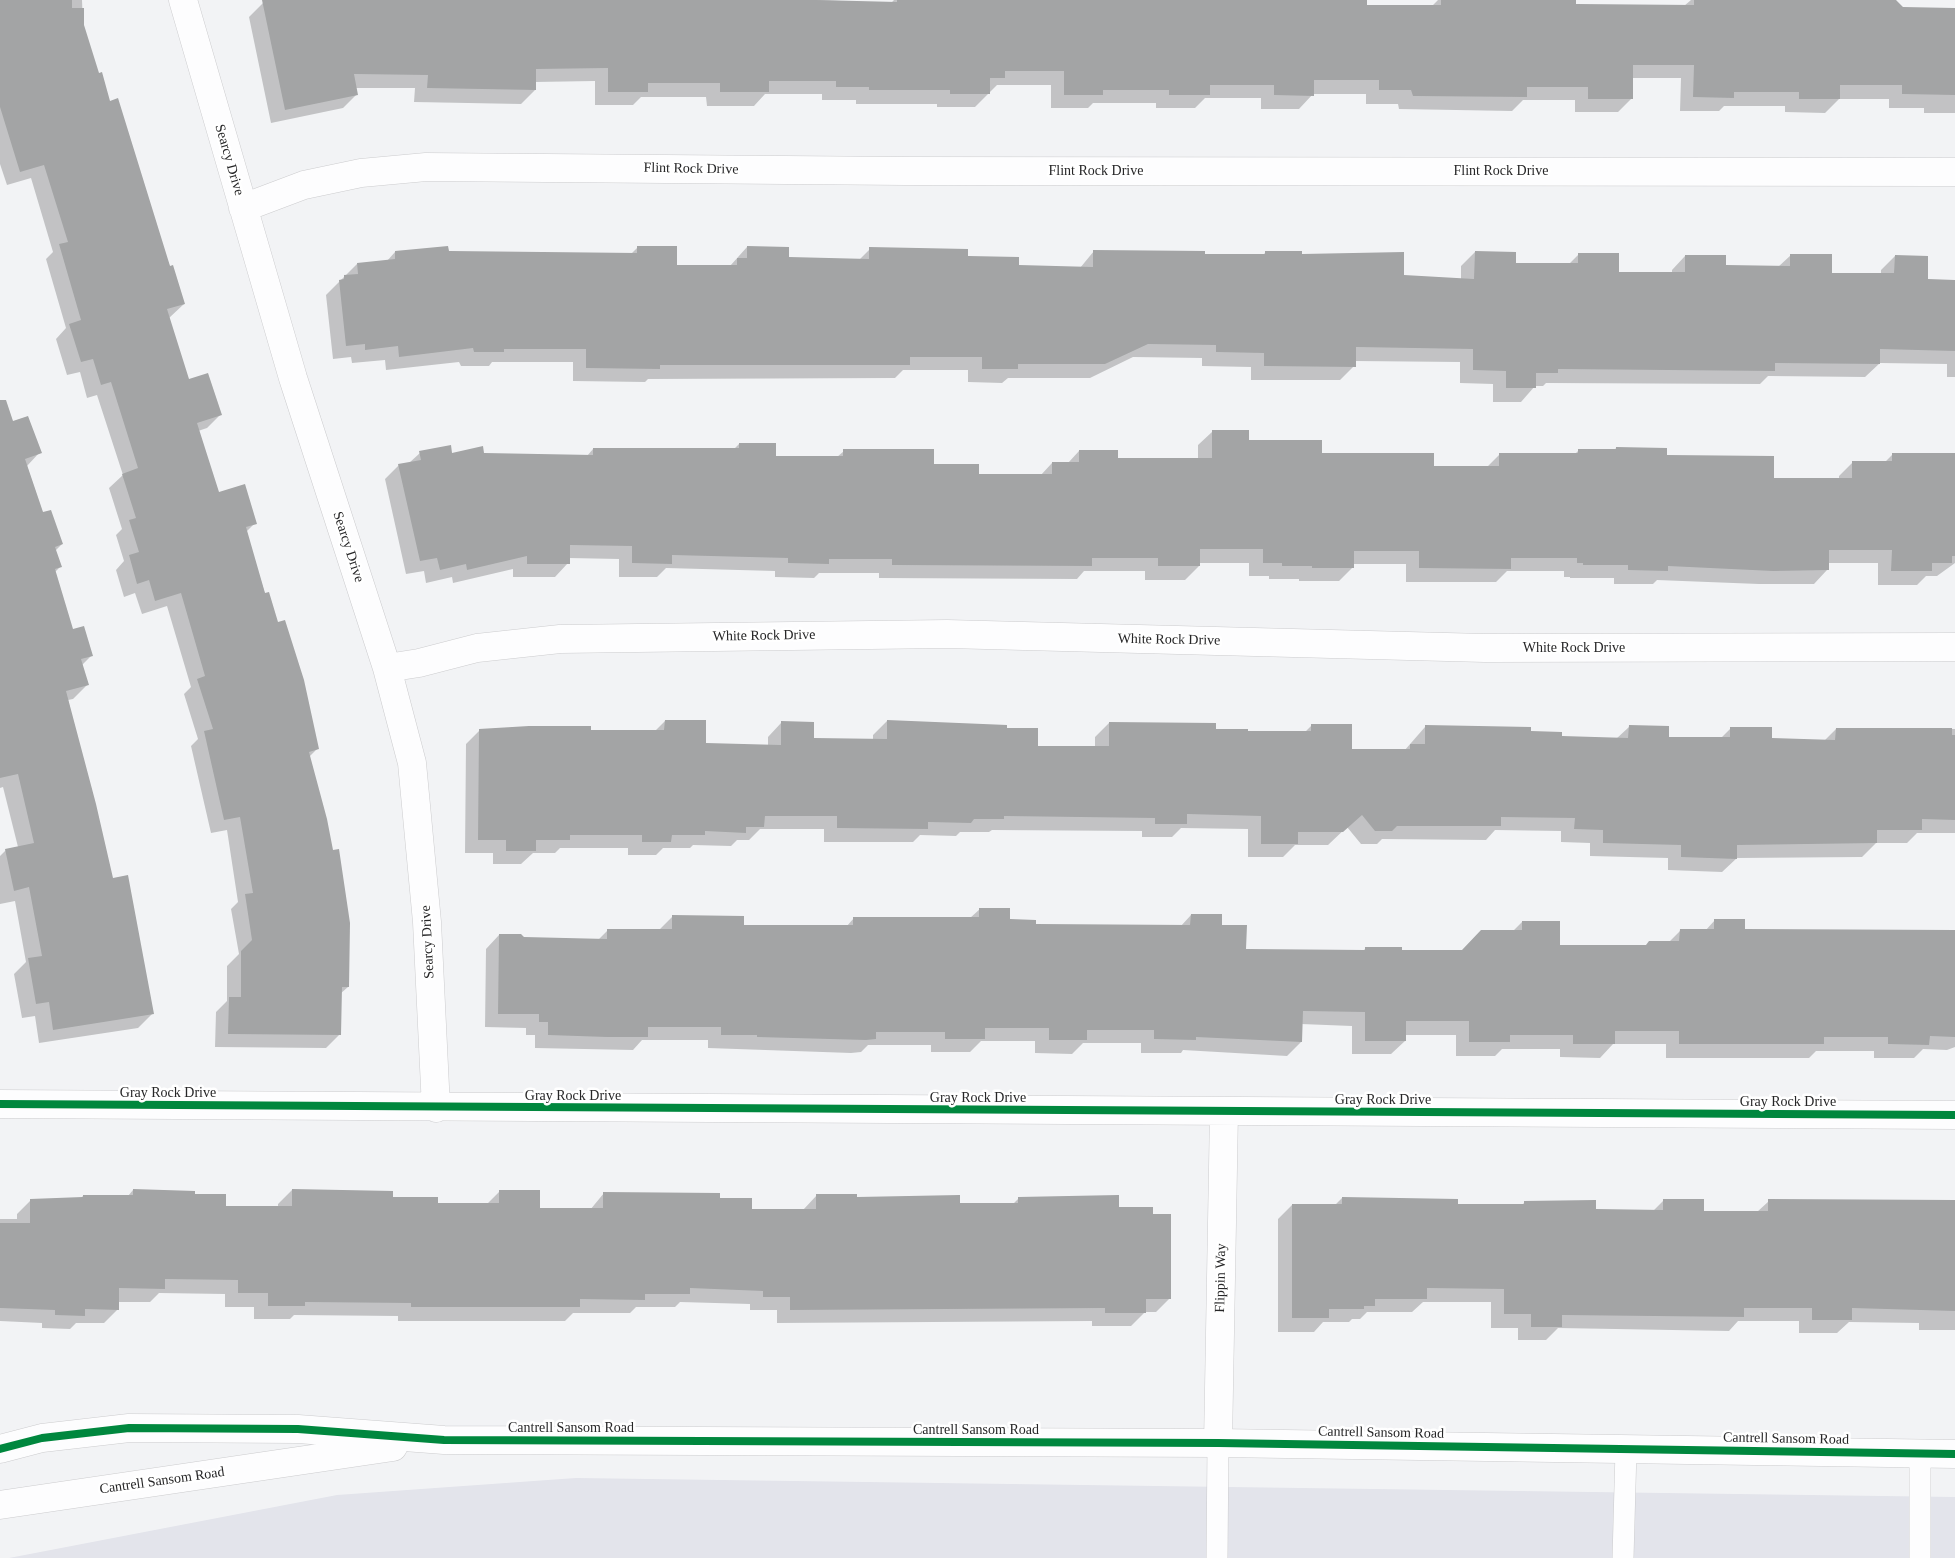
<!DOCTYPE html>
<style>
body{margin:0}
canvas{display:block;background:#f2f3f5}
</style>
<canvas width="1955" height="1558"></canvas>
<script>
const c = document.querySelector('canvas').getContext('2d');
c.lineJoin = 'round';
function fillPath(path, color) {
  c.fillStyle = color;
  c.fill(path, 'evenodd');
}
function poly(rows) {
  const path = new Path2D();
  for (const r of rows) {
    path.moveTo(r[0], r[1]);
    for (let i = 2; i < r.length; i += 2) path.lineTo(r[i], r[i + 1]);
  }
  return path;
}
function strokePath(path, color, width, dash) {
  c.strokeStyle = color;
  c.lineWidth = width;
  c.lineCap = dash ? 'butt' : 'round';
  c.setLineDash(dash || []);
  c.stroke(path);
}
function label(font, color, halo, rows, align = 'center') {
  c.font = font + ' "Times New Roman",serif';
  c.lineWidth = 5;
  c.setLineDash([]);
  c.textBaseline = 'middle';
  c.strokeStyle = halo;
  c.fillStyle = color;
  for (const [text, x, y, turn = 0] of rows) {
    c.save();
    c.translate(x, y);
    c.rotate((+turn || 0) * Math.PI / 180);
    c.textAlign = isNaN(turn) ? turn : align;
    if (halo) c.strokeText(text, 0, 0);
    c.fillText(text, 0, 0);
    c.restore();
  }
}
fillPath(poly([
 [576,1478,1955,1497,1955,1558,9,1558,337,1495]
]), '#e3e4eb');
fillPath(poly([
 [0,0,82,0,83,25,98,75,184,304,169,318,188,381,221,414,207,428,198,431,218,494,255,523,246,532,265,594,317,749,309,757,348,987,340,994,340,1034,326,1048,215,1047,216,1012,227,1001,227,966,239,954,231,909,238,902,227,830,211,833,191,746,198,739,184,694,191,687,167,606,142,614,135,593,124,597,116,570,124,561,116,535,122,529,109,488,123,475,97,395,87,398,80,372,67,375,56,339,66,328,46,259,53,252,31,178,7,185,0,164],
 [277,0,816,0,891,3,894,0,1366,0,1366,6,1432,6,1438,0,1575,0,1574,5,1684,6,1691,0,1894,0,1902,8,1955,9,1955,113,1924,113,1924,108,1889,108,1889,99,1839,99,1825,113,1785,112,1785,106,1724,106,1719,111,1680,111,1681,78,1632,78,1632,98,1618,112,1575,112,1575,100,1523,100,1512,111,1399,109,1398,104,1366,104,1366,94,1313,94,1299,109,1261,109,1261,98,1205,98,1195,108,1156,108,1156,103,1093,103,1088,108,1051,108,1051,85,997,85,975,107,937,107,937,104,856,104,856,100,822,100,822,94,765,94,754,106,707,106,706,97,641,97,633,105,595,105,595,81,535,82,535,90,521,104,414,102,415,88,355,88,357,94,343,108,271,123,249,17,263,3],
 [638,247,676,266,730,266,747,247,788,258,859,260,870,249,967,257,1018,267,1080,268,1094,251,1204,256,1262,256,1266,252,1301,256,1403,276,1461,279,1461,266,1475,252,1515,264,1569,264,1579,254,1618,273,1672,273,1672,270,1685,256,1725,266,1778,267,1791,255,1831,274,1881,274,1881,270,1895,256,1927,280,1955,281,1955,377,1947,377,1947,364,1880,363,1865,377,1768,376,1760,384,1546,383,1543,386,1535,386,1521,402,1493,402,1493,384,1460,383,1460,362,1354,361,1354,366,1340,380,1251,380,1251,367,1202,366,1202,358,1133,357,1090,378,1008,378,1002,383,968,382,968,370,903,370,895,378,648,379,645,382,573,381,573,362,492,362,489,366,461,366,459,362,386,370,385,360,352,363,351,357,333,359,326,295,357,264,387,261,395,252,630,255],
 [0,411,40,452,27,466,43,514,62,544,55,551,60,567,55,572,72,631,91,656,82,665,88,684,73,699,68,700,112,879,153,1013,138,1028,39,1043,35,1016,22,1018,14,974,26,962,15,901,0,904,0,856,6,850,18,847,3,787,0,788],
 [1212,432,1248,441,1320,455,1433,467,1487,467,1499,455,1574,455,1579,450,1614,451,1616,448,1773,479,1839,479,1839,476,1853,462,1885,462,1892,455,1955,455,1955,563,1937,576,1926,576,1917,585,1878,585,1878,563,1827,563,1827,570,1814,584,1759,584,1657,580,1653,584,1614,584,1614,578,1570,578,1570,577,1564,577,1564,571,1507,571,1496,582,1406,582,1406,564,1353,564,1353,567,1339,581,1299,581,1299,579,1269,579,1269,576,1249,576,1249,563,1199,563,1199,566,1185,580,1145,580,1145,571,1084,571,1077,579,879,578,879,573,819,573,814,578,775,577,775,571,666,568,657,577,619,577,619,559,568,558,568,563,555,577,513,577,513,569,453,583,452,577,426,583,424,571,406,574,385,479,399,465,409,463,420,453,587,456,593,449,734,449,739,444,775,457,837,457,844,451,978,476,1040,476,1052,463,1068,463,1079,451,1117,460,1198,460,1198,445],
 [665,721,705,744,768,746,768,737,781,723,813,739,873,740,873,735,887,721,1006,729,1037,748,1095,748,1095,737,1109,723,1246,732,1305,732,1312,725,1351,751,1404,751,1425,727,1530,732,1561,737,1616,739,1629,727,1667,739,1720,739,1731,728,1771,739,1824,741,1836,729,1955,729,1955,833,1917,833,1907,843,1876,843,1862,857,1737,858,1722,872,1668,870,1668,858,1590,856,1590,843,1561,842,1561,831,1495,830,1486,840,1382,839,1377,844,1361,844,1347,827,1328,845,1295,845,1283,857,1248,857,1248,829,1181,828,1172,837,1142,837,1142,831,992,830,989,832,960,832,956,836,920,835,913,842,824,842,824,829,760,829,749,840,737,840,731,846,693,845,690,848,663,848,656,855,628,855,628,848,560,848,555,853,533,853,521,864,493,864,493,853,465,853,466,744,480,730,654,732],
 [980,909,1009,920,1035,925,1180,927,1191,915,1221,927,1245,950,1362,952,1366,948,1401,952,1462,952,1513,931,1522,922,1559,946,1646,946,1668,943,1680,931,1705,931,1715,920,1744,931,1955,931,1955,1047,1947,1050,1923,1049,1914,1058,1874,1058,1874,1051,1816,1051,1809,1058,1666,1058,1666,1044,1613,1044,1600,1058,1560,1057,1560,1049,1502,1049,1495,1056,1456,1056,1456,1035,1405,1035,1405,1041,1391,1054,1352,1054,1352,1026,1301,1024,1301,1042,1287,1056,1183,1050,1181,1053,1141,1053,1141,1043,1083,1043,1072,1054,1035,1053,1035,1041,981,1041,970,1052,931,1052,931,1045,868,1045,861,1052,851,1053,708,1048,708,1040,642,1040,633,1050,535,1048,535,1035,526,1035,526,1028,485,1027,486,949,499,935,524,938,598,940,608,930,659,930,673,916,743,927,846,927,854,918,970,918],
 [133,1190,194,1195,225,1207,278,1207,278,1204,292,1190,437,1204,487,1204,499,1192,538,1210,590,1210,604,1193,719,1199,751,1210,803,1210,817,1195,959,1204,1013,1204,1019,1198,1118,1208,1170,1298,1156,1312,1145,1312,1131,1326,1092,1326,1092,1321,777,1323,777,1310,750,1310,750,1304,680,1302,675,1307,636,1307,630,1313,573,1313,565,1321,398,1321,398,1316,294,1315,290,1319,254,1319,254,1307,225,1307,225,1294,159,1293,150,1302,118,1302,118,1309,104,1323,76,1323,70,1329,42,1328,42,1323,0,1321,0,1219,17,1219,17,1214,30,1201,81,1198,83,1196,128,1196],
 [1342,1198,1457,1205,1522,1205,1524,1203,1595,1210,1653,1211,1663,1201,1702,1212,1757,1212,1769,1201,1955,1201,1955,1330,1919,1330,1919,1323,1849,1322,1837,1333,1799,1333,1799,1321,1738,1321,1729,1331,1558,1328,1546,1340,1518,1340,1518,1328,1491,1328,1491,1302,1423,1302,1412,1312,1367,1312,1360,1319,1352,1319,1349,1322,1323,1322,1314,1332,1278,1332,1278,1219,1292,1205,1335,1205]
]), '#0003');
fillPath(poly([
 [0,0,72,0,72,8,84,8,84,25,99,73,102,72,110,101,118,98,170,266,173,265,185,304,167,309,189,379,208,373,222,415,197,423,219,492,245,484,257,524,246,527,265,593,269,592,278,622,285,620,304,680,319,749,309,752,327,819,333,850,339,849,350,923,349,987,342,987,341,1035,228,1034,229,997,241,997,241,951,252,940,245,894,253,893,240,817,224,820,204,731,213,729,197,679,205,676,181,593,155,601,149,580,137,584,129,555,139,552,129,520,136,518,122,474,138,468,111,382,101,385,93,359,81,362,69,324,81,320,59,244,68,242,44,165,20,172,0,107],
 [262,0,817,0,897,2,897,0,1367,0,1367,5,1441,5,1441,0,1576,0,1576,4,1694,5,1694,0,1896,0,1903,7,1955,8,1955,95,1902,94,1902,85,1840,85,1840,99,1799,99,1799,92,1734,92,1734,98,1693,97,1694,65,1633,65,1633,99,1588,99,1588,87,1527,87,1527,97,1413,96,1411,90,1379,90,1379,80,1314,80,1314,96,1274,95,1274,85,1210,85,1210,95,1169,95,1169,90,1103,90,1103,95,1064,95,1064,71,1005,71,1005,78,990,78,990,94,950,94,950,90,869,90,869,87,836,87,836,81,769,81,769,92,720,92,720,83,648,83,648,92,608,92,608,68,536,69,536,90,427,88,428,75,354,74,358,95,285,110],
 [448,246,449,251,637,253,637,246,677,246,677,265,737,265,737,258,747,258,747,246,789,247,789,257,869,259,869,247,968,249,968,256,1019,257,1019,265,1093,267,1093,250,1205,251,1205,254,1265,254,1265,251,1302,251,1302,254,1404,252,1404,275,1474,279,1475,251,1516,252,1516,263,1578,263,1578,253,1619,253,1619,272,1685,272,1685,255,1726,255,1726,265,1790,266,1790,254,1832,254,1832,273,1894,273,1895,255,1928,256,1928,279,1955,280,1955,351,1880,349,1880,364,1775,363,1775,371,1558,369,1558,373,1536,373,1536,388,1506,388,1506,371,1473,370,1473,349,1356,347,1356,367,1264,366,1264,353,1216,352,1216,345,1148,344,1105,364,1018,364,1018,369,982,369,982,357,910,357,910,365,660,365,660,369,586,368,586,349,504,349,504,352,474,352,473,348,399,357,398,346,365,350,365,344,346,346,339,280,344,279,344,275,358,274,357,263,395,259,395,251],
 [0,400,6,400,13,421,28,416,42,453,25,459,43,512,51,510,63,544,55,547,62,567,55,569,73,629,84,626,93,656,81,659,89,685,66,691,96,804,113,878,128,875,154,1014,53,1030,49,1002,36,1004,28,958,42,956,29,887,14,891,5,849,34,843,18,774,0,778],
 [1212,430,1249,430,1249,440,1322,440,1322,453,1434,453,1434,466,1499,466,1499,453,1578,453,1578,449,1616,449,1616,447,1667,448,1667,455,1774,456,1774,478,1852,478,1852,461,1892,461,1892,453,1955,453,1955,556,1952,556,1952,563,1932,563,1932,571,1891,571,1892,550,1829,550,1829,570,1773,571,1668,566,1668,571,1628,570,1628,565,1583,565,1583,563,1577,563,1577,558,1511,558,1511,569,1419,568,1419,551,1354,551,1354,568,1312,568,1312,566,1282,566,1282,563,1263,563,1263,549,1200,549,1200,566,1158,566,1158,558,1092,558,1092,566,892,565,892,559,829,559,829,564,788,563,788,558,672,555,672,564,632,563,632,546,570,545,570,564,527,564,527,556,467,570,466,564,440,570,437,558,420,561,398,464,421,460,419,451,451,445,452,453,483,446,484,453,593,455,593,448,739,448,739,443,776,443,776,456,843,456,843,449,934,449,934,464,979,464,979,474,1052,474,1052,462,1079,462,1079,450,1118,450,1118,458,1212,458],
 [665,720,706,720,706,743,781,745,781,721,814,722,814,738,887,739,887,720,1007,725,1007,728,1038,728,1038,746,1109,746,1109,722,1216,723,1216,729,1248,729,1248,731,1311,731,1311,724,1352,724,1352,749,1410,749,1410,744,1425,744,1425,725,1531,727,1531,731,1562,732,1562,736,1628,738,1629,725,1669,726,1669,737,1730,737,1730,727,1772,727,1772,738,1835,740,1836,728,1952,728,1952,735,1955,735,1955,820,1922,819,1922,830,1877,830,1877,843,1737,845,1737,859,1681,857,1681,845,1603,843,1603,830,1574,829,1575,818,1501,817,1501,826,1397,826,1392,831,1375,831,1362,815,1343,832,1298,832,1298,844,1261,844,1261,816,1187,814,1187,824,1155,824,1155,818,1004,816,1004,819,974,819,971,823,928,822,928,829,837,828,837,816,765,816,764,827,746,827,746,833,705,831,705,835,672,835,671,842,642,842,642,835,570,835,570,840,536,840,536,851,506,851,506,840,478,840,479,729,529,726,591,726,591,730,664,730],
 [979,908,1010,908,1010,919,1036,920,1036,924,1190,925,1191,914,1222,914,1222,925,1247,925,1246,949,1365,950,1365,947,1402,947,1402,950,1462,950,1481,930,1522,930,1522,921,1560,921,1560,945,1646,945,1649,941,1679,941,1680,929,1714,929,1714,919,1745,919,1745,929,1955,930,1955,1037,1930,1036,1929,1045,1888,1044,1888,1037,1824,1037,1824,1044,1679,1044,1679,1031,1615,1031,1615,1044,1573,1044,1573,1035,1510,1035,1510,1042,1469,1042,1469,1021,1406,1021,1406,1041,1365,1041,1365,1012,1303,1011,1302,1042,1196,1037,1196,1040,1154,1039,1154,1030,1087,1030,1087,1040,1049,1040,1049,1028,985,1028,985,1039,945,1039,945,1032,876,1032,876,1039,866,1040,757,1037,757,1035,721,1035,721,1027,648,1027,648,1037,607,1037,548,1035,548,1022,539,1022,539,1014,498,1014,499,934,521,934,524,937,607,939,607,929,672,929,672,915,744,916,744,925,853,925,853,917,979,917],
 [133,1189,195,1191,195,1194,226,1194,226,1206,292,1206,292,1189,393,1191,393,1197,438,1197,438,1203,499,1203,499,1190,540,1190,540,1208,603,1208,603,1192,720,1193,720,1198,752,1198,752,1209,816,1209,816,1194,857,1194,857,1197,960,1195,960,1203,1018,1203,1018,1197,1119,1195,1119,1207,1153,1207,1153,1214,1171,1214,1171,1299,1146,1299,1146,1313,1105,1313,1105,1308,790,1310,790,1297,763,1297,763,1291,690,1288,690,1294,645,1294,645,1300,580,1299,580,1307,411,1307,411,1303,305,1302,305,1306,268,1306,268,1293,238,1293,238,1280,165,1279,165,1289,119,1288,119,1310,85,1309,85,1316,55,1315,55,1310,0,1308,0,1223,30,1223,30,1199,83,1197,83,1195,133,1195],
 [1342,1197,1458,1199,1458,1204,1524,1204,1524,1201,1596,1200,1596,1209,1663,1210,1663,1199,1704,1199,1704,1211,1768,1211,1768,1199,1955,1200,1955,1311,1852,1308,1852,1320,1812,1320,1812,1308,1744,1308,1744,1317,1562,1315,1562,1327,1531,1327,1531,1314,1504,1314,1504,1289,1427,1288,1427,1299,1375,1299,1375,1306,1364,1306,1364,1309,1329,1309,1329,1318,1292,1318,1292,1204,1342,1204]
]), '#a3a4a5');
const service = poly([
 [1217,1558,1218,1443],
 [1623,1558,1626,1450],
 [1920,1558,1920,1454]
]);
const minor = poly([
 [183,0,293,378,387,668,412,763,427,922,436,1108],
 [243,208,304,185,361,173,426,167,905,171,1955,172],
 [387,668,419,663,477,648,560,639,947,634,1485,648,1955,647],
 [0,1104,1955,1115],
 [1218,1443,1224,1112]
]);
const tertiary = poly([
 [0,1449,42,1438,129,1428,298,1429,444,1440,1218,1443,1955,1454],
 [0,1505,393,1447]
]);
strokePath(service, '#ccccce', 22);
strokePath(minor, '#ccccce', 29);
strokePath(tertiary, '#ccccce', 29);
strokePath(service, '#fdfdfe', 21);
strokePath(minor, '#fdfdfe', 28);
strokePath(tertiary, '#fdfdfe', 28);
strokePath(poly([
 [0,1104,1955,1115],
 [0,1449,42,1438,129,1428,298,1429,444,1440,1218,1443,1955,1454]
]), '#00873e', 8);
label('14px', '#262627', '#fff', [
 ["Searcy Drive",229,160,74],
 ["Flint Rock Drive",691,169,1],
 ["Flint Rock Drive",1096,171],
 ["Flint Rock Drive",1501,171],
 ["Searcy Drive",348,547,72],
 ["White Rock Drive",764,636,-1],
 ["White Rock Drive",1169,640,1],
 ["White Rock Drive",1574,648],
 ["Searcy Drive",428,942,-93],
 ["Gray Rock Drive",168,1093],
 ["Gray Rock Drive",573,1096],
 ["Gray Rock Drive",978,1098],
 ["Gray Rock Drive",1383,1100],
 ["Gray Rock Drive",1788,1102],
 ["Flippin Way",1221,1278,-89],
 ["Cantrell Sansom Road",571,1428],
 ["Cantrell Sansom Road",976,1430],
 ["Cantrell Sansom Road",1381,1433,1],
 ["Cantrell Sansom Road",1786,1439,1],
 ["Cantrell Sansom Road",162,1481,-8]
]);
</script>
